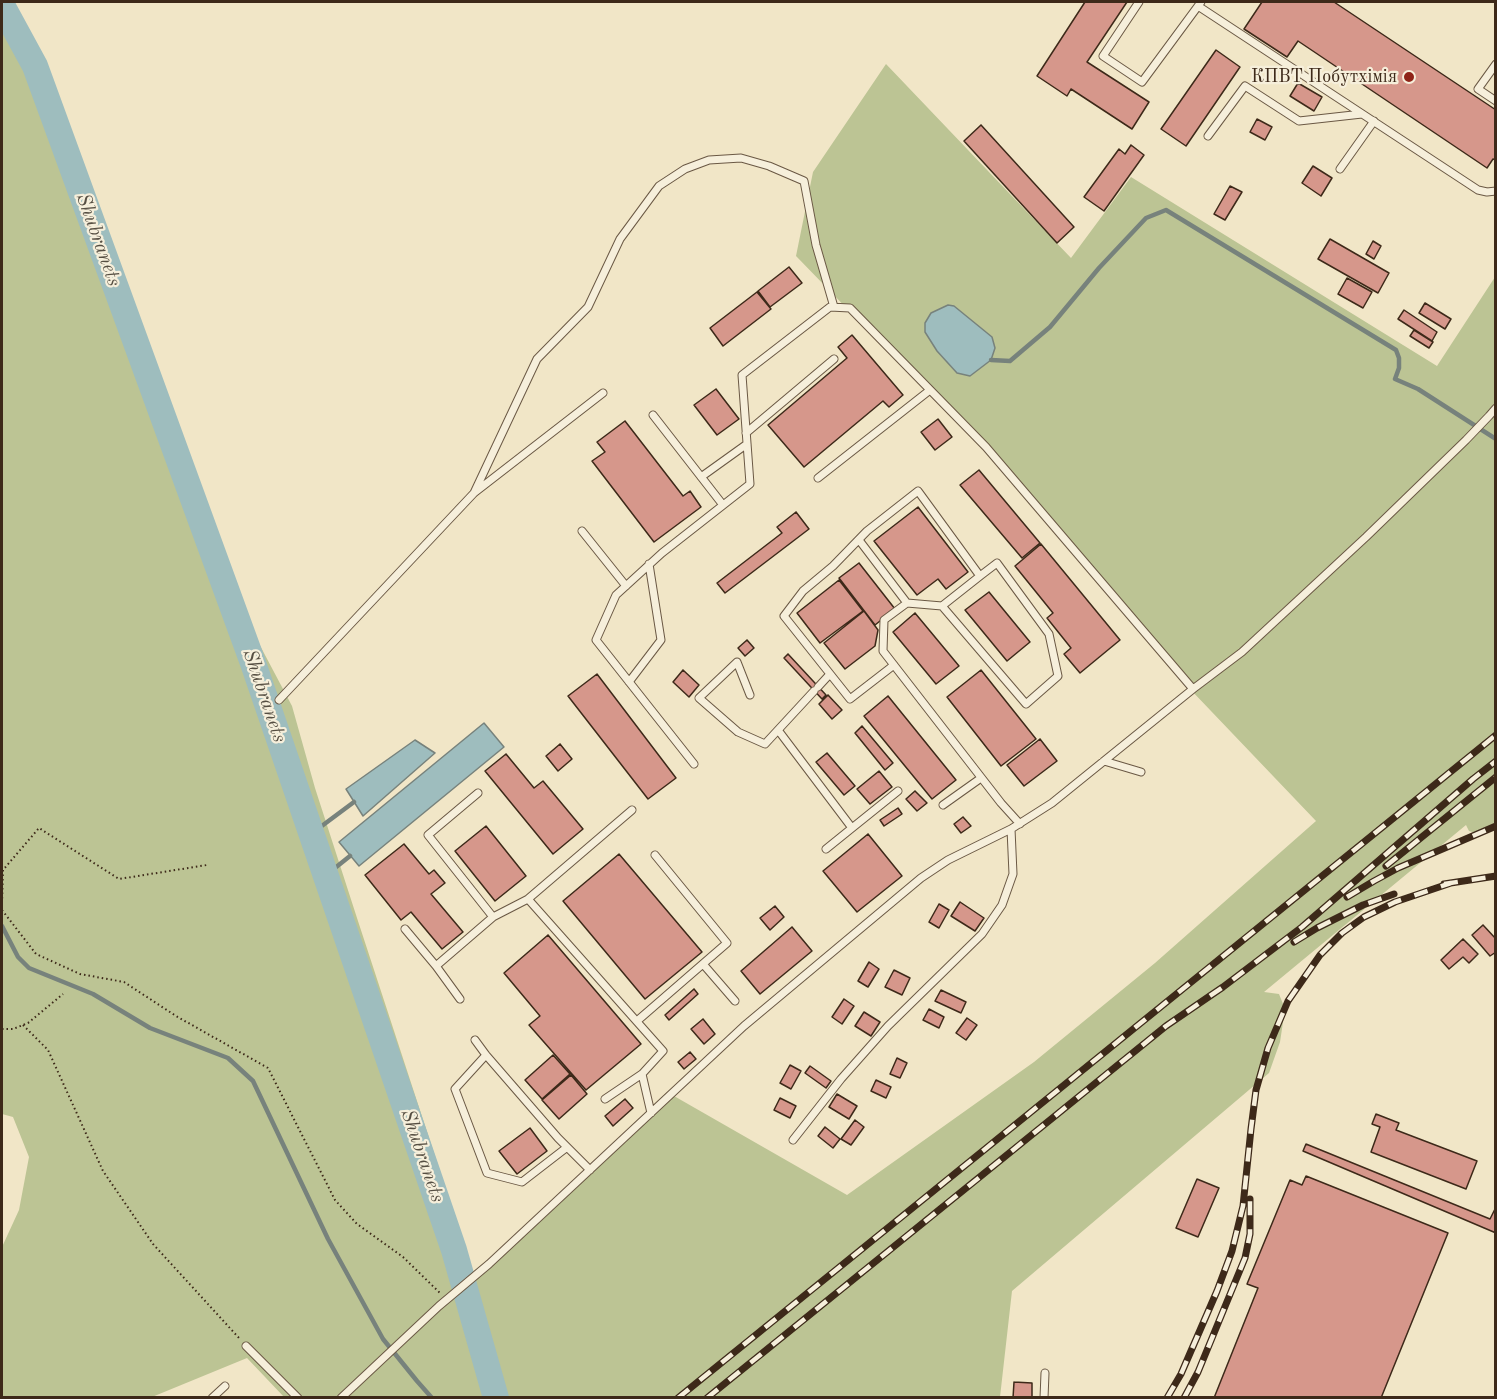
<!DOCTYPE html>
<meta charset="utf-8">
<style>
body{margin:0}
#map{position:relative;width:1497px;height:1399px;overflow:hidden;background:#f1e6c7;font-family:"Old Standard TT",serif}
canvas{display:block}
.frame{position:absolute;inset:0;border:3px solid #3d2919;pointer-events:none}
</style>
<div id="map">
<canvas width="1497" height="1399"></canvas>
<div class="frame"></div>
</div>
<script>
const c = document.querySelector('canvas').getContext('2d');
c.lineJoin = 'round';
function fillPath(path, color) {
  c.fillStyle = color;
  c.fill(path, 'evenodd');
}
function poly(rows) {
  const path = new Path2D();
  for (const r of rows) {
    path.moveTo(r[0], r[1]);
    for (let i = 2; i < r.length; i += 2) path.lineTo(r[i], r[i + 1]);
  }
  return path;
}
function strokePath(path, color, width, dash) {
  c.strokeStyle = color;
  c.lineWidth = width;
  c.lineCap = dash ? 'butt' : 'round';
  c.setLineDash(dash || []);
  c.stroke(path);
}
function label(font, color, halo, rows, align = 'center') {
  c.font = font + ' "Old Standard TT",serif';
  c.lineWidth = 4.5;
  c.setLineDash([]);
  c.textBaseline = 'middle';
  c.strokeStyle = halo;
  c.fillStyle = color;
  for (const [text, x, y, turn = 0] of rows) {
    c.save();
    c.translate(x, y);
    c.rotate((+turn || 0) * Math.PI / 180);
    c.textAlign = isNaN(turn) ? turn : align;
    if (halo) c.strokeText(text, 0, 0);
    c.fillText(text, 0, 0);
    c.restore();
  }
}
fillPath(poly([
 [2,2,9,2,42,69,211,553,292,706,315,788,357,918,473,1272,503,1248,667,1092,847,1195,1034,1062,1155,963,1316,821,1190,689,983,449,796,256,813,172,886,64,1071,258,1131,177,1437,366,1495,277,1495,823,1476,833,1469,831,1466,825,1264,992,1279,994,1285,1009,1280,1042,1269,1073,1012,1291,1000,1397,284,1397,247,1358,152,1397,2,1397,2,1247,19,1210,29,1157,13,1117,2,1114],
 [948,305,991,360,970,376,957,373,937,351,925,332,931,313]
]), '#bcc494');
const water = poly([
 [948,305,954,306,992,337,995,348,991,360,970,376,957,373,937,351,925,332,925,323,931,313,948,305],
 [484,723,504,747,359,866,339,842,484,723],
 [415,740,435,753,363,816,346,789,415,740]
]);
fillPath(water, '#9ebdbe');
strokePath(water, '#77827c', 1.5);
strokePath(poly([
 [4,9,13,2],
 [991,360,1010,361,1050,327,1099,268,1146,218,1166,210,1396,350,1399,358,1399,368,1395,379,1418,389,1496,439],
 [311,834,354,802],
 [325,876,350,856],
 [2,926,18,957,29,968,93,994,150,1028,228,1058,253,1081,328,1239,383,1339,417,1381,432,1398]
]), '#77827c', 4.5);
strokePath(poly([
 [2,7,4,9,35,66,253,663,454,1250,496,1398]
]), '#9ebdbe', 26);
const building = poly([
 [1085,2,1127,2,1087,62,1149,102,1132,129,1071,89,1067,96,1037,76,1085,2],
 [1262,2,1334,2,1496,110,1496,160,1493,159,1487,168,1298,41,1287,57,1244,29,1262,2],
 [1216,50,1240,67,1186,146,1161,129,1216,50],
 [1298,83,1322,97,1314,111,1290,96,1298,83],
 [1257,119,1272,127,1265,140,1250,132,1257,119],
 [981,125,1074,227,1057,243,964,141,981,125],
 [1131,145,1144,155,1104,211,1084,197,1119,149,1125,154,1131,145],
 [1313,166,1332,178,1321,196,1302,183,1313,166],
 [1230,186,1242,192,1225,220,1214,214,1230,186],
 [1330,239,1389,273,1378,293,1318,259,1330,239],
 [1373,241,1381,246,1374,259,1366,254,1373,241],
 [789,267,802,283,770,307,758,291,789,267],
 [1347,278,1372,292,1363,308,1338,294,1347,278],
 [757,292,771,309,723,346,710,328,757,292],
 [1425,303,1451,319,1445,329,1419,313,1425,303],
 [1404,310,1437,332,1432,341,1398,319,1404,310],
 [1414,330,1433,342,1429,348,1410,336,1414,330],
 [852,335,903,395,889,407,883,401,804,467,768,425,847,358,838,347,852,335],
 [716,389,739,419,717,435,694,405,716,389],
 [938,419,952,437,935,450,921,432,938,419],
 [625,421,683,496,690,491,701,507,654,542,592,461,605,452,597,442,625,421],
 [979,470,1040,543,1022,558,960,485,979,470],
 [918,507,968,572,946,589,938,579,917,595,874,541,918,507],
 [796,512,809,529,725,593,717,583,782,533,777,527,796,512],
 [1041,544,1120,640,1080,673,1064,654,1071,648,1047,618,1053,613,1015,566,1041,544],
 [859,563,895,609,875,625,839,578,859,563],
 [839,580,863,611,820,643,797,613,839,580],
 [989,592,1030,642,1007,661,965,610,989,592],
 [864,611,878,630,875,646,845,669,824,643,864,611],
 [915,613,959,666,936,684,893,632,915,613],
 [747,640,754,648,745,656,738,648,747,640],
 [788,654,826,695,822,699,784,658,788,654],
 [683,670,699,685,689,697,673,682,683,670],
 [981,670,1036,739,1001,766,947,697,981,670],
 [597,674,676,778,648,799,568,696,597,674],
 [828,695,842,710,832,719,819,704,828,695],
 [888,696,956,780,932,799,864,716,888,696],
 [862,726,893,763,885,770,855,733,862,726],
 [1040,739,1057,761,1024,786,1007,765,1040,739],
 [560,744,572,759,558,771,546,756,560,744],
 [827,753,855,786,844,795,816,762,827,753],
 [506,754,534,788,543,781,583,829,553,854,485,771,506,754],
 [879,771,892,787,870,804,857,789,879,771],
 [915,791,927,803,917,811,906,799,915,791],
 [898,808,902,814,884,826,880,820,898,808],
 [963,817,971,826,961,833,954,824,963,817],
 [486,826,526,876,495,901,455,851,486,826],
 [868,834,902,876,857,912,823,871,868,834],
 [404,844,429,874,434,870,445,883,431,894,463,932,442,949,411,912,401,920,365,875,404,844],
 [619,854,702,952,645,999,563,901,619,854],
 [960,902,984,918,975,931,951,916,960,902],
 [939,904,949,910,939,928,929,922,939,904],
 [775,906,784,917,770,930,760,918,775,906],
 [1483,925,1496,939,1496,952,1490,956,1472,935,1483,925],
 [792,927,812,951,760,994,741,971,792,927],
 [548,935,641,1044,586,1090,529,1025,540,1016,504,973,548,935],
 [1463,939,1478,954,1469,963,1463,957,1449,969,1441,960,1463,939],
 [869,962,879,969,868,987,858,981,869,962],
 [894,970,910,978,902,995,885,987,894,970],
 [694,989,698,994,669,1020,665,1015,694,989],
 [941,990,966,1002,961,1013,935,1001,941,990],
 [844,999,854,1006,842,1024,832,1017,844,999],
 [929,1009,944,1017,939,1028,923,1020,929,1009],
 [864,1012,880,1022,871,1036,855,1026,864,1012],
 [967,1018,977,1025,966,1040,956,1033,967,1018],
 [703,1019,715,1034,704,1044,691,1029,703,1019],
 [690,1052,696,1059,684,1069,678,1062,690,1052],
 [553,1055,570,1074,542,1099,525,1080,553,1055],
 [897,1058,907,1063,900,1078,890,1074,897,1058],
 [790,1065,801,1071,791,1089,780,1083,790,1065],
 [810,1066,831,1081,826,1088,805,1073,810,1066],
 [571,1075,587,1094,559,1119,542,1100,571,1075],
 [876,1080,891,1087,886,1098,871,1091,876,1080],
 [837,1094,857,1106,849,1119,829,1107,837,1094],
 [780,1098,796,1106,790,1118,774,1110,780,1098],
 [625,1099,633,1108,613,1126,605,1116,625,1099],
 [1376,1114,1399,1123,1396,1130,1477,1161,1466,1189,1371,1152,1380,1127,1372,1124,1376,1114],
 [855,1120,864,1127,851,1145,841,1139,855,1120],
 [825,1127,840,1139,833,1148,818,1136,825,1127],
 [530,1128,547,1151,517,1174,499,1151,530,1128],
 [1306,1144,1490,1219,1496,1207,1496,1233,1303,1151,1306,1144],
 [1306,1176,1448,1233,1381,1398,1214,1398,1258,1288,1247,1284,1290,1180,1302,1185,1306,1176],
 [1197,1179,1219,1188,1198,1237,1176,1228,1197,1179],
 [1014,1382,1032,1383,1032,1398,1013,1398,1014,1382]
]);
fillPath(building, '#d6978b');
strokePath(building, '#3d2919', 1.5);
const lane = poly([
 [1139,2,1103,56,1142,82,1201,2],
 [1198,6,1478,190,1487,192,1496,191],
 [1496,64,1478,89,1496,101],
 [1208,136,1245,86,1299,121,1362,114],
 [1340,169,1374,121],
 [653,415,723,505],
 [746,433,834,359],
 [701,477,747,444],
 [818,478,930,390],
 [474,493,537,359,588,307,620,239,659,186,685,169,709,160,741,158,769,166,804,181,816,245,834,307],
 [582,531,626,586],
 [859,540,907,603],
 [942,606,980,576],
 [894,665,850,699,784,616,803,591,833,566,867,531,918,491,980,576,997,563,1049,634,1058,676,1026,704,942,606,907,603,884,620,883,651,1001,803,1020,824],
 [629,682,661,640,649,564],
 [818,687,830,674],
 [750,695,737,662,699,698,738,732,765,744,814,691],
 [279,700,474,493,603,393],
 [778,730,852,828,898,791],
 [1104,761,1141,772],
 [694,764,596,640,616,595,662,553,750,484,742,375,830,307,850,308,986,447,1193,689],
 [478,793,428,835,493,917],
 [943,805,981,778],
 [826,849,852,828],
 [528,899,632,810],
 [405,929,436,966,493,917,528,899,663,1051,642,1074,605,1099],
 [703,964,735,1001],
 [436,966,460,999],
 [637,1021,727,943,655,855],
 [475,1040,486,1055,558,1138,590,1170],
 [486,1055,455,1089,487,1173,522,1182,566,1148],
 [642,1074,651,1113],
 [793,1140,841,1079,888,1026,982,934,1002,905,1013,874,1011,829],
 [246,1346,298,1398],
 [212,1398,225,1386],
 [341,1398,439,1306,489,1264,744,1026,921,878,948,860,1011,829,1052,803,1193,689,1242,652,1366,537,1466,440,1489,416,1496,408],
 [1044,1398,1045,1373]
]);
strokePath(lane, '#6a5844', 9);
strokePath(poly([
 [2,903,3,870,39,828,119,879,207,865],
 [2,910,36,954,80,974,124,982,176,1016,268,1068,335,1200,357,1224,403,1257,440,1293],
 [23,1025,48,1050,103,1171,153,1244,239,1338],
 [2,1029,13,1029,28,1023,63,994]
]), '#3d2919', 2, [1.5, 3]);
strokePath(lane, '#f6efdb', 7);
const rail = poly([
 [1386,866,1496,777],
 [1444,884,1496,876],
 [1347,897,1374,881,1398,868,1496,826],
 [1294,942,1317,928,1363,905,1394,894],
 [678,1398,1496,735],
 [707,1398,1166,1026,1223,987,1302,927,1473,779,1496,761],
 [1167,1398,1181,1374,1217,1291,1232,1251,1243,1206,1251,1129,1256,1090,1268,1048,1288,1001,1320,955,1342,933,1364,917,1395,902,1451,883],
 [1184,1398,1198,1372,1245,1258,1250,1234,1250,1199]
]);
strokePath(rail, '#3d2919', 7);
strokePath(rail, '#f6efdb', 4.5, [14]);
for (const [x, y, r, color] of [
 [1409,77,6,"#8f2418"]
]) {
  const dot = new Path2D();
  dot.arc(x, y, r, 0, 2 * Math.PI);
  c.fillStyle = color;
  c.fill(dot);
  strokePath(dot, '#f6efdb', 2);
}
label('18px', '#3d2919', '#f6efdb', [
 ["КПВТ Побутхімія",1397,77]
], 'right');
label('italic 20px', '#554e42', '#f6efdb', [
 ["Shubranets",98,240,70],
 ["Shubranets",264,696,71],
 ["Shubranets",422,1156,71]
]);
</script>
